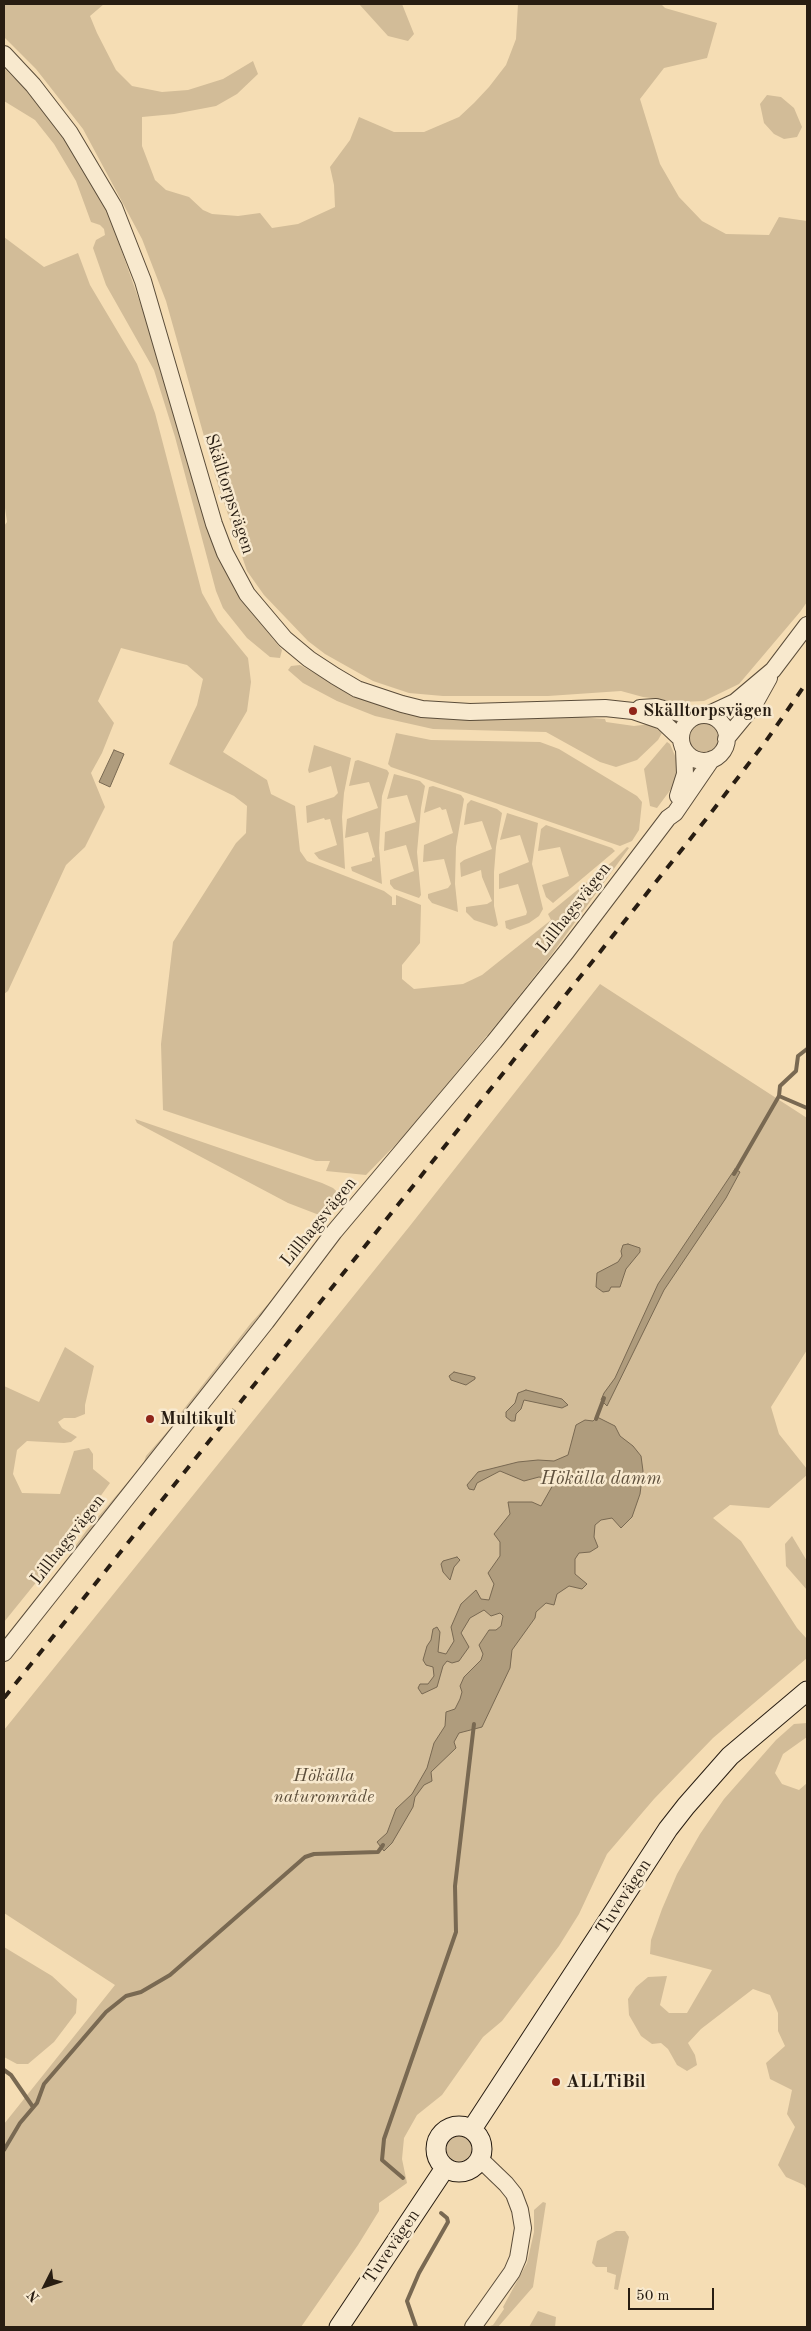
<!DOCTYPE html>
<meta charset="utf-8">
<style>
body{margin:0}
#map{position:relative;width:811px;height:2331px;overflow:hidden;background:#f5ddb4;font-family:"Old Standard TT",serif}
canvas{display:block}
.frame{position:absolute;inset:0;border:5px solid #281d12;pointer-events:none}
.north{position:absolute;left:20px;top:2261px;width:50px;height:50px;-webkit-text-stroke:4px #f8e9ce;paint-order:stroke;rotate:229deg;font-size:14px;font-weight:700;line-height:20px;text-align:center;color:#281d12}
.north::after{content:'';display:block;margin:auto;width:18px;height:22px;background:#281d12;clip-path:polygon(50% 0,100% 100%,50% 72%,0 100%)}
.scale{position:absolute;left:628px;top:2288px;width:86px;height:22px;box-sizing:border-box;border:2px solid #281d12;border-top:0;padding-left:6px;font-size:15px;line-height:18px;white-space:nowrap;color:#281d12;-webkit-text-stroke:4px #f8e9ce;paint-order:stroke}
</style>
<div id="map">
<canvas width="811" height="2331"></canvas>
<div class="frame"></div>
<div class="north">N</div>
<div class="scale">50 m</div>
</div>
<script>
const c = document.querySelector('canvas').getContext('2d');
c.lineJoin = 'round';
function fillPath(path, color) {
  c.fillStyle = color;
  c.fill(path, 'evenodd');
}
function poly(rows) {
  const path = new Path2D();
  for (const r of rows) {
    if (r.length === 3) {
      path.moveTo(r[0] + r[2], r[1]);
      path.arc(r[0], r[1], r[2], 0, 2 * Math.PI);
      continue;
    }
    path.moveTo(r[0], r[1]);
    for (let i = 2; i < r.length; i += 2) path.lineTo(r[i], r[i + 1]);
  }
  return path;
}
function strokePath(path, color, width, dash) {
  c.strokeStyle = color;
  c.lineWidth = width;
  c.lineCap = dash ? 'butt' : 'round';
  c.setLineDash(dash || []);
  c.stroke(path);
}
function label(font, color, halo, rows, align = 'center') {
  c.font = font + ' "Old Standard TT",serif';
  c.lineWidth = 5;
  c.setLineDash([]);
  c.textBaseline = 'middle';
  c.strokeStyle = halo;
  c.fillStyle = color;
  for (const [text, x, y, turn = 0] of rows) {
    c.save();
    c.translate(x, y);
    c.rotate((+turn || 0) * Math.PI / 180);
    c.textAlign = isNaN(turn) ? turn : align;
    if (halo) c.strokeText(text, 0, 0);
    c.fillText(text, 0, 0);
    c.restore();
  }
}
fillPath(poly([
 [4,4,104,4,90,16,97,33,116,70,132,86,162,92,188,90,223,79,253,61,258,74,237,94,216,106,174,114,142,117,142,146,155,180,166,190,189,197,203,210,212,214,238,216,260,213,272,228,298,224,335,207,334,185,330,167,350,140,359,117,394,132,424,132,459,117,474,103,489,87,506,65,516,39,518,4,661,4,665,8,717,23,707,58,664,68,640,99,660,164,679,197,702,221,726,234,769,235,779,217,807,221,807,602,800,612,739,684,704,701,680,702,643,697,621,691,548,696,443,696,409,693,373,681,325,654,308,641,264,595,247,571,216,479,166,301,142,239,83,129,36,69,4,37],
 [359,4,402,4,414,34,408,41,388,36],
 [4,68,26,90,69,144,92,182,110,218,150,331,219,558,241,600,282,650,280,658,270,657,247,638,223,608,216,591,175,437,154,370,106,285,93,248,96,240,105,235,104,229,100,225,91,222,76,181,54,144,35,120,4,101],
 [767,95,781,97,794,108,802,127,797,137,784,139,774,134,764,123,760,104],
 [4,237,44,267,78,253,90,285,137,364,155,413,202,593,218,621,248,658,251,682,247,711,223,752,267,780,271,794,295,806,300,851,307,861,384,891,392,897,392,905,396,905,396,895,421,905,420,943,402,965,402,979,414,989,463,984,482,975,551,920,548,914,613,861,627,847,629,848,552,954,504,1015,403,1137,366,1175,326,1171,330,1161,316,1161,163,1110,161,1044,173,942,236,843,246,833,247,806,234,796,169,764,197,705,203,679,187,665,121,648,98,701,114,723,102,753,91,773,105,807,85,847,66,865,8,991,4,994,4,526,7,522,4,501],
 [300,665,357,697,405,714,466,720,565,716,605,719,606,722,634,726,651,724,662,733,658,740,637,760,616,767,600,762,546,732,433,729,375,716,337,701,303,683,288,670,291,666],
 [703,737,16],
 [396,733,431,740,540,742,559,749,637,796,642,802,639,830,632,841,620,846,391,767,388,764],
 [667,742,670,744,679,765,674,785,657,808,650,806,644,769],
 [314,745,351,758,344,793,342,817,345,869,319,859,314,853,337,845,330,819,325,820,324,818,307,823,306,806,334,797,338,793,331,766,309,773,308,770],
 [358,760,387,770,389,773,382,796,381,811,379,848,382,884,352,871,351,867,372,861,372,858,375,857,368,832,345,838,347,819,378,808,369,782,349,786,355,761],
 [394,774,420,781,425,786,421,808,417,852,421,895,419,898,394,889,390,884,390,880,414,871,406,845,384,851,385,832,416,822,407,795,387,799],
 [433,786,461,795,464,799,456,847,455,884,458,912,432,903,428,898,428,894,448,888,451,884,444,859,423,862,424,845,453,833,446,809,442,810,440,807,424,813,429,787],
 [471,800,497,809,502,813,496,847,494,872,494,906,498,925,495,927,474,920,466,912,466,907,487,904,492,901,482,877,481,870,461,877,460,863,464,860,492,849,482,821,464,825,467,804],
 [507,813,538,823,532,864,543,909,539,916,529,923,510,930,506,928,505,921,526,915,527,912,518,884,499,889,499,874,529,862,520,835,500,840],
 [546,825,612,848,615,851,553,903,546,897,542,885,569,876,560,847,538,851,541,829],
 [600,984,807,1118,807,1350,771,1407,779,1434,807,1469,807,1475,769,1508,730,1505,713,1518,741,1541,797,1628,807,1639,807,1658,713,1738,654,1799,607,1854,579,1914,559,1946,502,2021,483,2037,442,2095,417,2115,404,2138,402,2159,407,2183,379,2203,379,2211,358,2245,301,2327,4,2327,4,2124,115,1985,4,1913,4,1730,409,1227],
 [135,1119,322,1183,333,1188,345,1199,327,1218,288,1203,137,1123],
 [278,1293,146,1463,144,1462,146,1456,173,1425,172,1424,251,1323],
 [65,1347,94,1366,85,1405,85,1414,75,1418,64,1418,58,1422,62,1428,77,1437,71,1442,64,1443,27,1441,17,1450,13,1474,22,1493,60,1494,74,1451,89,1448,93,1454,93,1469,110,1483,55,1559,4,1622,4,1386,39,1402],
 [138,1470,139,1471,72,1555,71,1552,86,1531],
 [792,1536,807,1561,807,1590,786,1566,785,1544],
 [807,1723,807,1737,783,1754,775,1773,782,1784,799,1790,807,1783,807,2190,804,2185,786,2177,778,2165,795,2127,787,2114,792,2090,770,2079,766,2063,785,2046,778,2031,778,2013,770,1995,753,1989,701,2029,688,2043,695,2055,697,2065,687,2071,677,2065,668,2049,661,2043,652,2044,641,2036,629,2015,628,1999,636,1987,648,1977,667,1976,660,2005,669,2013,687,2013,712,1970,650,1954,651,1940,662,1909,677,1874,700,1834,724,1799,776,1740,794,1724],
 [4,1947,52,1976,77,1999,76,2013,54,2042,28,2064,17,2064,4,2057],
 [459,2148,13],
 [543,2202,546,2203,533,2287,498,2327,487,2327,493,2325,504,2309,503,2307,527,2263,534,2232,534,2210],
 [616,2231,625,2231,629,2237,618,2290,614,2289,616,2275,607,2272,607,2267,596,2267,592,2263,597,2241],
 [538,2311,556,2317,555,2327,529,2327]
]), '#d2bc98');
const water = poly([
 [114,750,124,754,110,787,99,782,114,750],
 [735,1169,740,1172,726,1198,664,1290,607,1406,601,1400,604,1393,615,1378,658,1284,735,1169],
 [628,1244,640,1248,640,1252,626,1269,620,1287,611,1287,609,1291,603,1292,596,1287,597,1273,618,1262,622,1256,621,1251,623,1245,628,1244],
 [454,1372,475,1377,475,1379,466,1385,451,1380,449,1376,454,1372],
 [526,1390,562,1399,568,1405,562,1408,524,1400,521,1409,516,1414,515,1421,511,1421,506,1417,506,1412,515,1403,518,1393,526,1390],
 [597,1417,615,1426,620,1436,633,1446,641,1456,643,1471,640,1494,632,1517,621,1528,612,1518,601,1520,595,1525,594,1537,598,1547,590,1552,579,1553,575,1559,575,1574,587,1584,582,1589,569,1586,557,1594,554,1605,546,1603,536,1612,535,1618,512,1650,510,1668,482,1727,459,1733,454,1742,456,1748,431,1772,432,1781,424,1785,415,1797,413,1807,392,1843,384,1851,377,1842,387,1833,396,1809,412,1794,427,1768,434,1743,445,1726,446,1712,455,1709,460,1699,462,1692,460,1686,464,1677,481,1660,483,1654,479,1645,489,1630,496,1630,501,1626,503,1616,500,1613,491,1616,484,1610,470,1618,461,1633,469,1647,459,1661,452,1663,447,1661,443,1666,437,1687,422,1694,418,1688,420,1684,428,1684,434,1676,433,1667,426,1665,423,1660,427,1646,431,1640,433,1629,437,1627,440,1632,438,1652,446,1654,454,1641,451,1627,461,1604,476,1590,481,1599,489,1600,494,1584,488,1573,500,1556,500,1542,494,1534,510,1514,508,1502,532,1502,541,1506,554,1483,553,1479,539,1477,524,1481,500,1471,477,1483,474,1490,469,1489,467,1485,478,1472,518,1462,538,1460,554,1461,568,1455,576,1425,585,1420,593,1421,597,1417],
 [457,1557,460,1560,454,1567,450,1580,443,1572,441,1564,443,1561,457,1557]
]);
fillPath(water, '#af9c7d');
strokePath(water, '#796952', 1);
strokePath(poly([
 [779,1096,807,1108],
 [734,1174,779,1096,780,1086,796,1071,798,1056,807,1049],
 [596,1419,604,1398],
 [4,2070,11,2075,33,2107],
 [4,2150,20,2123,37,2103,44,2084,106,2012,126,1996,141,1992,170,1975,305,1857,314,1854,378,1852,383,1845],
 [403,2178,382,2160,384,2139,456,1932,455,1886,474,1724],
 [416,2327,407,2301,419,2273,448,2222,447,2218,441,2213]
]), '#796952', 4);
const tertiary = poly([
 [4,54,33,85,70,133,114,207,143,281,214,524,225,553,247,594,285,639,309,659,335,676,357,689,402,704,422,709,470,712,605,708,633,711,662,721,681,739],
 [640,708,656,707,694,717],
 [707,715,735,702,773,670,807,625],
 [704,738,23],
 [726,739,754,705,769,678],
 [678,796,685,774,684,750],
 [4,1653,266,1322,334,1232,494,1042,567,951,668,818,675,813,712,759],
 [473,2327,512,2272,518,2258,523,2228,520,2210,514,2194,506,2184,480,2159]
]);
const secondary = poly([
 [459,2149,23],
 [472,2129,668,1829,686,1806,730,1756,807,1691],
 [339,2327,445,2168]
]);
strokePath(tertiary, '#5b4d3a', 18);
strokePath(secondary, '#281d12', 21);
strokePath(tertiary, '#f8e9ce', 16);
strokePath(secondary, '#f8e9ce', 19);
strokePath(poly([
 [4,1698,707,818,766,741,807,682]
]), '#281d12', 4, [9, 9]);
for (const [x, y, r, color] of [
 [633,711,5,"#8f2418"],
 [150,1419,5,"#8f2418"],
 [556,2082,5,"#8f2418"]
]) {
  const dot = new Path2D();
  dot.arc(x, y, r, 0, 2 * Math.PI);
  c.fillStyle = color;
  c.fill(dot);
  strokePath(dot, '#f8e9ce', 2);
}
label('18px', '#281d12', '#f8e9ce', [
 ["Skälltorpsvägen",229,494,72],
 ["Lillhagsvägen",574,908,-52],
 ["Lillhagsvägen",319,1222,-51],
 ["Lillhagsvägen",68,1540,-52],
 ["Tuvevägen",624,1897,-57],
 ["Tuvevägen",392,2247,-56]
]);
label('bold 18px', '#281d12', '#f8e9ce', [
 ["Skälltorpsvägen",643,711],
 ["Multikult",160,1419],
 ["ALLTiBil",566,2082]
], 'left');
label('italic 18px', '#5b4d3a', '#f8e9ce', [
 ["Hökälla",324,1776],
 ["naturområde",324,1797]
]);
label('italic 19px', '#5e503d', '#f8e9ce', [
 ["Hökälla damm",601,1479]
]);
</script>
